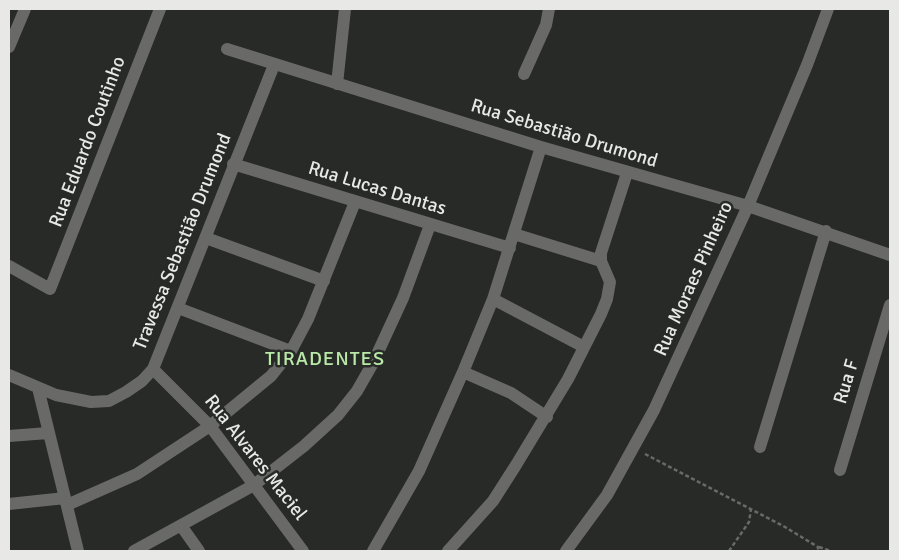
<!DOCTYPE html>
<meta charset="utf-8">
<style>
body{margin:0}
#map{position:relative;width:899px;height:560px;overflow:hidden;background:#282a27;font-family:Signika,sans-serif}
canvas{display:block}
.frame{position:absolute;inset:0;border:10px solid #e8e9e7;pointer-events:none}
</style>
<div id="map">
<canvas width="899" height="560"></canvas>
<div class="frame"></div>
</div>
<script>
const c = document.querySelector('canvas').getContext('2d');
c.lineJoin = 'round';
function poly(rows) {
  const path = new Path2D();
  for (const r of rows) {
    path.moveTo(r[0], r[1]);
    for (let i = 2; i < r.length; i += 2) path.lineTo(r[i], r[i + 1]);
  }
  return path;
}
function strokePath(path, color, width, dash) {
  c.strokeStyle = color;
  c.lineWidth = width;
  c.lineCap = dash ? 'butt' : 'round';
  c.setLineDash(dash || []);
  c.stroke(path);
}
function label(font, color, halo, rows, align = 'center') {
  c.font = font + ' Signika,sans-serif';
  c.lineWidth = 5;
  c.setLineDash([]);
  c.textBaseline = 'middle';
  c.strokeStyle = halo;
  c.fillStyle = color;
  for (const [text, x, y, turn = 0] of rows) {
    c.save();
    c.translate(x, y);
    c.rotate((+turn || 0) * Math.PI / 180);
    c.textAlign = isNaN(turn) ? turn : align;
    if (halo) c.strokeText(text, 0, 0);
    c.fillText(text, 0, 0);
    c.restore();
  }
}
strokePath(poly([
 [645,454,785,527,818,547,818,551],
 [819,547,831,551],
 [729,551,749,522,751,509]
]), '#686a67', 2.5, [4, 2.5]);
strokePath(poly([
 [9,47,25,9],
 [227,49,541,147,748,206,890,255],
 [524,74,546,25,549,9],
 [337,84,345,9],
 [233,164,510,248],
 [514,234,601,261],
 [206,238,324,281],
 [9,266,50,289,160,9],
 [493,299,584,347],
 [178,308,291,351],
 [153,369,210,426,303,551],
 [463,372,511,393,547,417],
 [9,375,56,395,91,402,109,401,126,392,142,381,153,369,274,65],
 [38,388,78,551],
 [9,436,48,433],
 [760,447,826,231],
 [840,470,890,305],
 [9,504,65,498],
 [67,505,137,474,210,426,271,376,291,351,308,319,355,202],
 [182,527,199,551],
 [134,551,254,485,304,446,338,415,357,391,373,363,403,298,430,225],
 [373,551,419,471,463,372,493,299,541,147],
 [448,551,493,501,516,465,568,379,601,314,607,299,610,282,601,261,601,253,627,173],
 [566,551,607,495,654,410,748,206,807,65,828,9]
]), '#696a68', 12);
label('19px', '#e8e9e7', '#282a27', [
 ["Rua Sebastião Drumond",564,134,17],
 ["Rua Eduardo Coutinho",88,142,-69],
 ["Rua Lucas Dantas",377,189,17],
 ["Travessa Sebastião Drumond",183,242,-68],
 ["Rua Moraes Pinheiro",694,279,-66],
 ["Rua F",847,382,-73],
 ["Rua Alvares Maciel",255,458,52]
]);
c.letterSpacing = '1px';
label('20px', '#b9e8a7', '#282a27', [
 ["TIRADENTES",325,360]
]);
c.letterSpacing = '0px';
</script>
